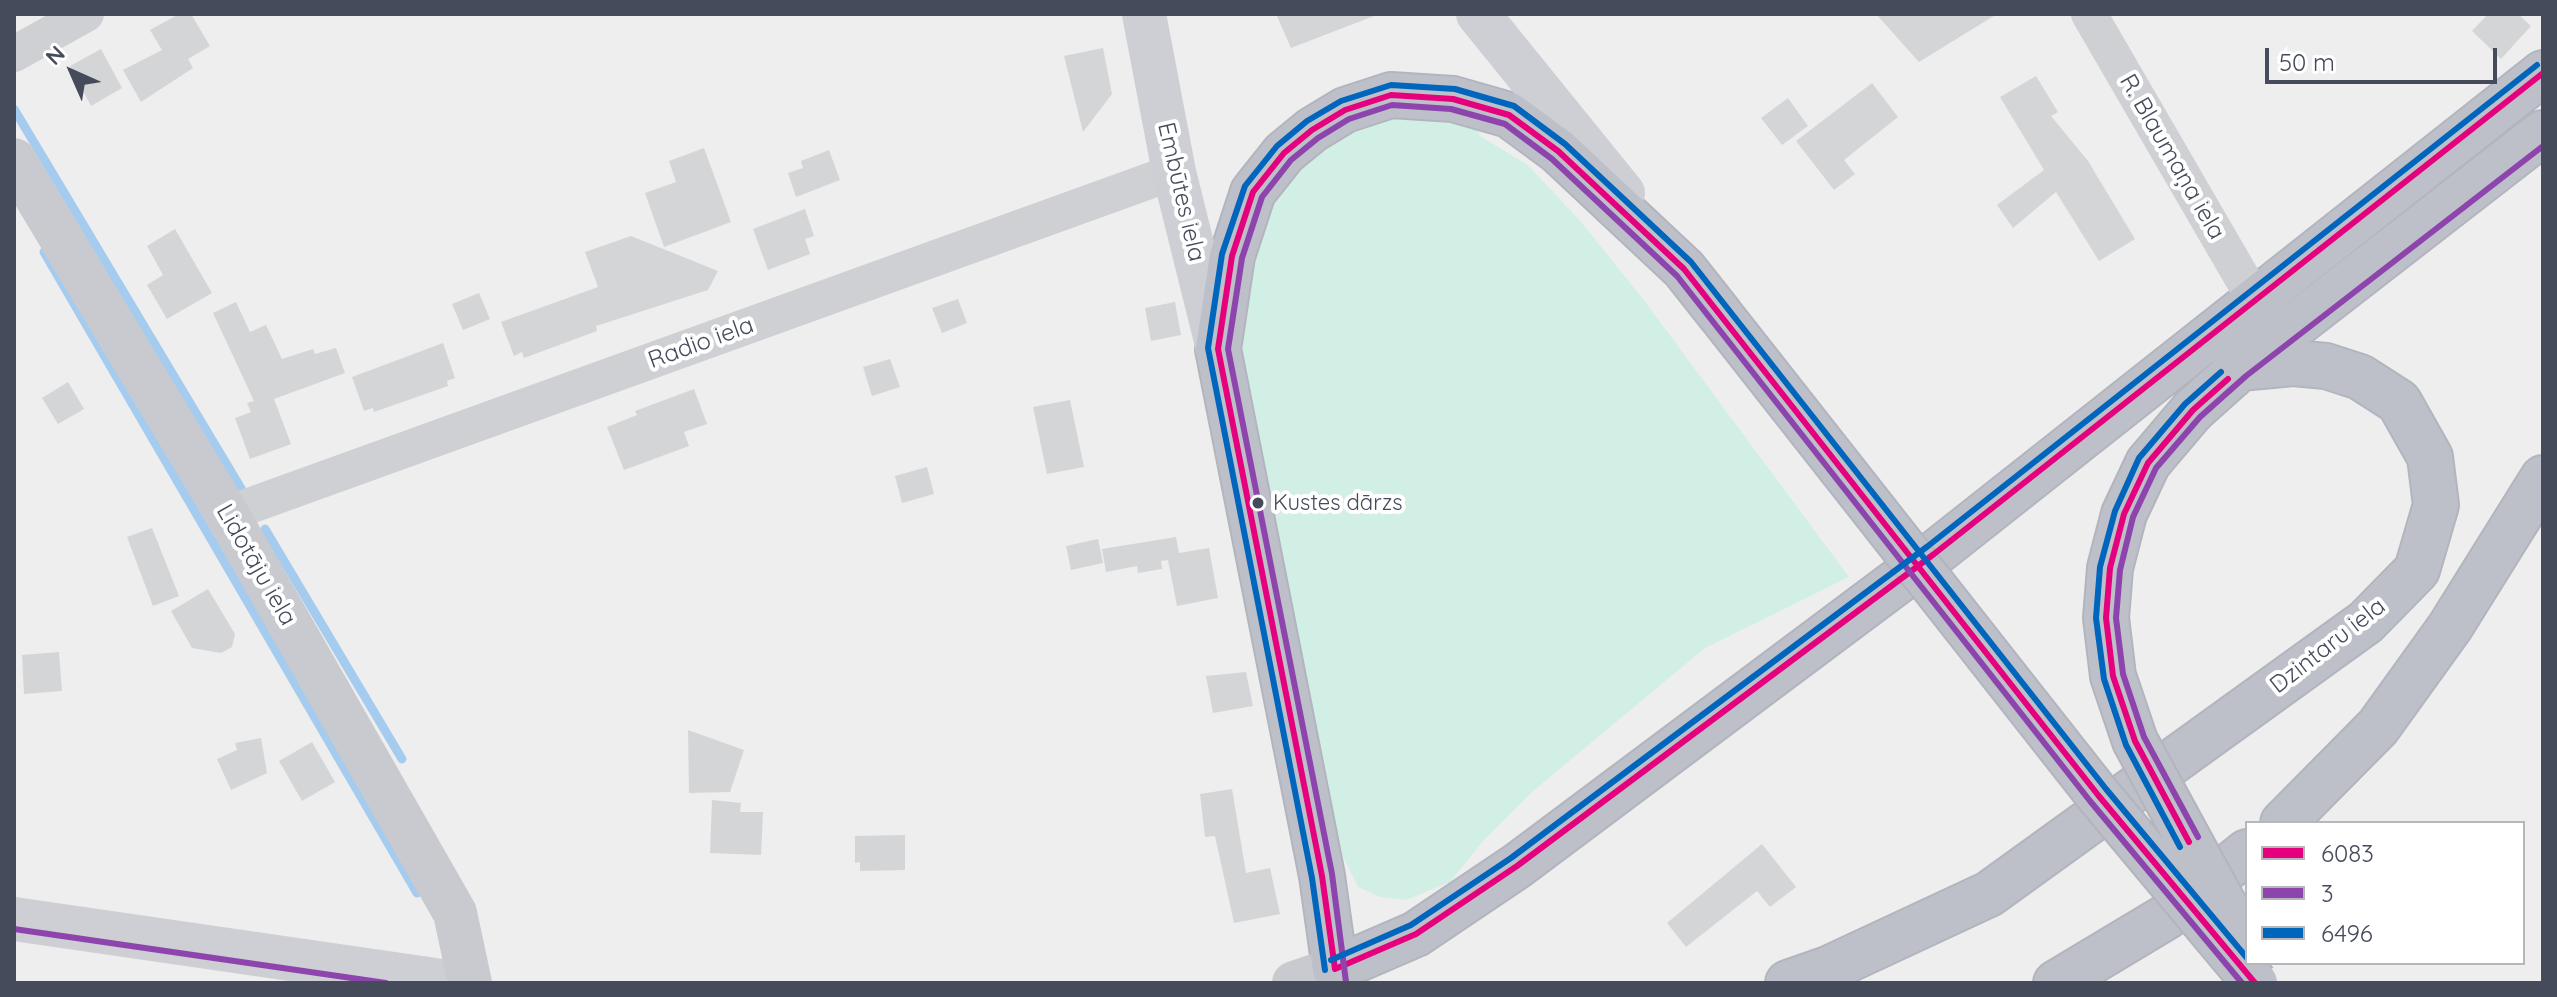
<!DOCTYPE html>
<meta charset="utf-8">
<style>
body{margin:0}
#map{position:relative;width:2557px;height:997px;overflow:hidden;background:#efeeee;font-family:Quicksand,sans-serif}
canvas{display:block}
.frame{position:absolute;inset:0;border:16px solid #454b5b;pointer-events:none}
.legend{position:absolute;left:2245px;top:821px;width:280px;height:144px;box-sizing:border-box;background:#fff;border:2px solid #b5b7bd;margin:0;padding:10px 14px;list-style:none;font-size:24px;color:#454b5b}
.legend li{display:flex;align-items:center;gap:16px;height:40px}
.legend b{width:40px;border:2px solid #b5b7bd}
.north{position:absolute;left:32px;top:32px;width:80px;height:80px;-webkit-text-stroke:6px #fff;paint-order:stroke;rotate:315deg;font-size:22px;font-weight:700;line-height:32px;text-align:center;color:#454b5b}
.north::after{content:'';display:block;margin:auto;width:28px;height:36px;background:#454b5b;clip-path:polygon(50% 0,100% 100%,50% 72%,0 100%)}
.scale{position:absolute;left:2265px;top:48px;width:232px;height:36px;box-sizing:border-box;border:4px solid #454b5b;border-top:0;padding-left:10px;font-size:24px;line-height:28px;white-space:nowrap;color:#454b5b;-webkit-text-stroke:6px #fff;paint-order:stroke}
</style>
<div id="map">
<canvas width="2557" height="997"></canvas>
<div class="frame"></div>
<ul class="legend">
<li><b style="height:10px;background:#e5007d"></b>6083</li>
<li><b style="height:10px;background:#8e44ad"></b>3</li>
<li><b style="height:10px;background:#0065bd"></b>6496</li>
</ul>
<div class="north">N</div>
<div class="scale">50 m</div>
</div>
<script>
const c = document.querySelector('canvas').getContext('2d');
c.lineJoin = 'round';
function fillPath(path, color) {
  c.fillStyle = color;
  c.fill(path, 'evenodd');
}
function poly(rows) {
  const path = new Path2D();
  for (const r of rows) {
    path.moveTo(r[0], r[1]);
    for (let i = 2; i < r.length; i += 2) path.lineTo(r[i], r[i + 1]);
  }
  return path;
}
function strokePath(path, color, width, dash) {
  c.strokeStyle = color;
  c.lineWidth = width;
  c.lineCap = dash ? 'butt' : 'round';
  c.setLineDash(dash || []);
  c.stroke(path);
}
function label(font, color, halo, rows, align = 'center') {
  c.font = font + ' Quicksand,sans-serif';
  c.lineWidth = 8;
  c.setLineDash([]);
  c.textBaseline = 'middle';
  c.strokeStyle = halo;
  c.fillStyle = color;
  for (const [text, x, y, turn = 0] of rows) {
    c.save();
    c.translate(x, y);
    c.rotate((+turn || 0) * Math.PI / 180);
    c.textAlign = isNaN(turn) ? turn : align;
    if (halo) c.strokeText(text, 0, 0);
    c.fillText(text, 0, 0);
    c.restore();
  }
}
fillPath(poly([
 [1399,113,1473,120,1480,136,1528,165,1582,223,1643,299,1849,577,1705,648,1532,792,1484,840,1450,882,1406,900,1380,897,1358,887,1344,859,1310,716,1239,334,1256,223,1320,143]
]), '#d2efe5');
strokePath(poly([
 [14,109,242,490],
 [44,252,417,893],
 [265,529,402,759]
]), '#a5ccee', 9);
fillPath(poly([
 [179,14,191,14,210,46,188,59,193,68,141,102,123,70,162,50,150,30],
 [1276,14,1374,14,1374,16,1291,48],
 [1876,14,1997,14,1919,62],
 [2488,14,2518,14,2531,26,2501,59,2472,31],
 [1103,48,1112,94,1083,132,1064,56],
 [101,49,122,88,91,106,70,66],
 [2036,76,2058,112,2051,116,2088,161,2135,239,2099,261,2056,192,2013,228,1997,205,2044,170,2000,97],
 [1872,83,1898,117,1844,160,1855,174,1834,190,1796,141],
 [1788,98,1808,126,1782,145,1761,118],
 [704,148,731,222,664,247,645,193,676,182,669,161],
 [829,150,840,180,796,197,788,173,803,168,801,161],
 [805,209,814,236,805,239,810,254,768,270,753,229],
 [175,229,212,293,167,319,147,285,163,275,147,246],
 [631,236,718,271,708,290,596,326,597,331,524,358,522,352,514,356,501,322,598,287,585,252],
 [479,293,490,319,463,330,452,304],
 [958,299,967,323,942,333,932,308],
 [236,302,250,332,266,325,282,359,313,349,315,354,336,348,345,373,274,399,291,444,250,459,235,418,251,412,247,403,254,401,213,313],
 [1175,302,1181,335,1151,341,1145,308],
 [443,343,455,378,447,381,448,386,374,412,373,408,364,411,352,377],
 [890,359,900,387,872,396,863,367],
 [68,382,84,409,58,424,42,398],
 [694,389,707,424,684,432,689,446,624,470,607,427,637,415,635,411],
 [1070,400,1084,467,1047,474,1033,407],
 [927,467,934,494,902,503,895,476],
 [152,528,179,596,153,606,127,537],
 [1176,537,1179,553,1209,548,1218,598,1177,606,1168,560,1161,561,1162,569,1138,573,1137,566,1106,572,1102,549],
 [1098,539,1103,563,1071,570,1066,546],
 [208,589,235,634,232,647,221,653,192,648,171,611],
 [59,652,62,691,24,694,22,655],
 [1246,672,1253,706,1213,713,1206,676],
 [688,730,744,750,730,792,689,793],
 [261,738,267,773,231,790,217,759,237,750,235,743],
 [312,742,335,782,302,801,279,761],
 [1232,789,1246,873,1270,868,1280,914,1234,923,1215,836,1205,837,1200,794],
 [712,800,741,803,740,812,763,812,761,855,710,853],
 [905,835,905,870,860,871,860,862,855,863,855,836],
 [1762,844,1796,887,1770,907,1757,891,1686,947,1667,923]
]), '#d4d5d7');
const highway = poly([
 [1718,312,1684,269,1558,151,1509,115,1453,99,1391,95,1345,110,1312,130,1284,153,1253,192,1232,256,1218,349,1322,876,1335,969,1416,934,1517,866,1934,554,2543,73],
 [2193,410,2240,368,2543,133],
 [2283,823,2378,727,2450,627,2543,478],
 [1788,983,1828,969,1989,894,2366,622,2417,570,2436,505,2430,457,2399,402,2360,377,2326,366,2293,363,2240,368],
 [2056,983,2166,917,2247,852]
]);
strokePath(highway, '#b3b5be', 48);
strokePath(poly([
 [2089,14,2255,300],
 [14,54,86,14],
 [227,514,1174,172]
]), '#cfd0d4', 36);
strokePath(poly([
 [1144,14,1174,172,1218,349],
 [1478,14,1623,193],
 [14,919,456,983]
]), '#cecfd4', 44);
strokePath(poly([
 [14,160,227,514,455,913,470,983],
 [1294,983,1335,969,1336,983]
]), '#c9cacf', 44);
strokePath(highway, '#bdc0c8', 44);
const highwayBridge = poly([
 [1718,312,2098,795,2255,983],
 [2193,410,2148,463,2124,514,2110,568,2106,618,2113,676,2135,741,2240,934]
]);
strokePath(highwayBridge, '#b3b5be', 48, []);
strokePath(highwayBridge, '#bdc0c8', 44);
strokePath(poly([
 [2189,842,2135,741,2113,676,2106,618,2110,568,2124,514,2148,463,2193,410,2228,379],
 [1335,969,1322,876,1218,349,1232,256,1253,192,1284,153,1312,130,1345,110,1391,95,1453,99,1509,115,1558,151,1684,269,2098,795,2255,983],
 [1335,969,1416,934,1517,866,1934,554,2543,73]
]), '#e5007d', 6);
strokePath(poly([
 [2198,837,2144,737,2123,674,2116,618,2120,570,2133,517,2156,468,2200,417,2246,376,2543,146],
 [14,929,386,983],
 [1346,982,1332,874,1228,349,1242,258,1262,197,1291,160,1318,138,1349,119,1392,105,1451,109,1505,124,1552,159,1677,276,2090,801,2242,983]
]), '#8e44ad', 6);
strokePath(poly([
 [2180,847,2126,745,2104,679,2096,618,2100,567,2115,511,2139,458,2185,404,2221,372],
 [1331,960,1411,925,1511,858,1928,546,2537,65],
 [1325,970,1312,878,1208,348,1222,254,1245,186,1277,146,1307,121,1341,101,1391,85,1455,89,1514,106,1565,144,1691,262,2106,789,2247,958]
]), '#0065bd', 6);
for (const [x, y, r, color] of [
 [1258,503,7,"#454b5b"]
]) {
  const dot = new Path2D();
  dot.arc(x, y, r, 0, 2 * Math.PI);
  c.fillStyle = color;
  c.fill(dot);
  strokePath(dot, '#fff', 3);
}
label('22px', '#454b5b', '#fff', [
 ["Kustes dārzs",1273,503]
], 'left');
label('24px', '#454b5b', '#fff', [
 ["R. Blaumaņa iela",2172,157,60],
 ["Embūtes iela",1181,192,77],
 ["Radio iela",701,343,-20],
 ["Lidotāju iela",256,565,60],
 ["Dzintaru iela",2328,646,-38]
]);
</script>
